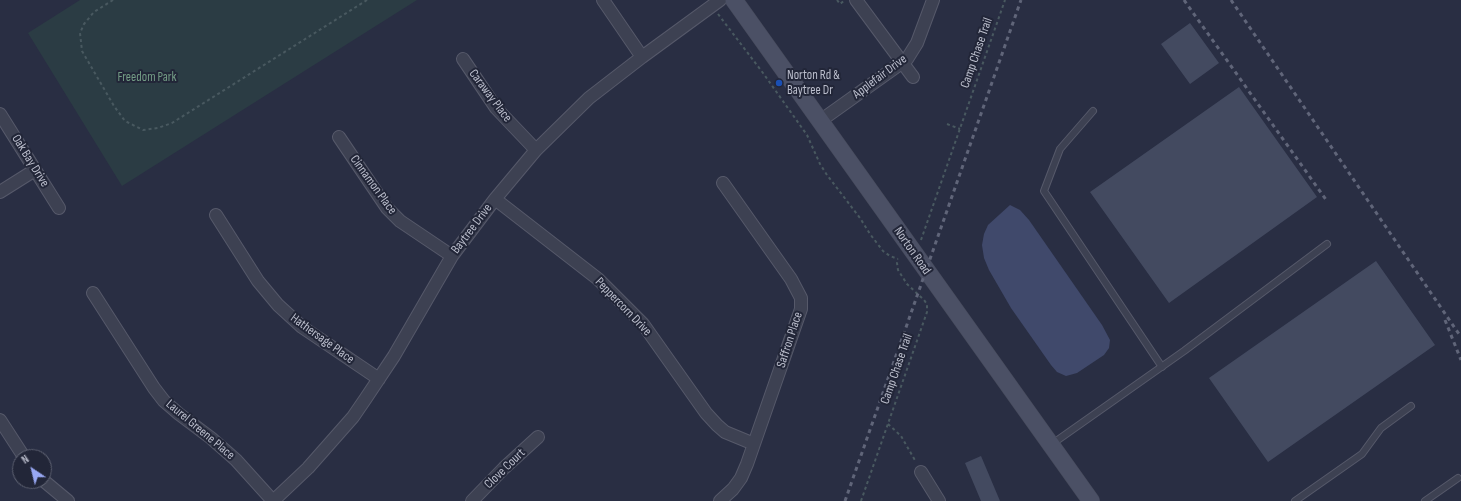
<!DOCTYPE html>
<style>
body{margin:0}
#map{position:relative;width:1461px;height:501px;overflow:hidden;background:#292e43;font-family:"Sofia Sans Condensed",sans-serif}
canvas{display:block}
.north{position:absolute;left:12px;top:449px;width:40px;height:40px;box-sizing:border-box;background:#222638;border:1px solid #5f6373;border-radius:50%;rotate:325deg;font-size:11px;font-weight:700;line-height:16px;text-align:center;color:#bbbecc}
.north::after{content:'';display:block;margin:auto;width:14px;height:18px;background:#98a8f3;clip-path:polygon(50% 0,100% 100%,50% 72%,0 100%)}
</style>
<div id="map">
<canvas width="1461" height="501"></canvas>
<div class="north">N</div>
</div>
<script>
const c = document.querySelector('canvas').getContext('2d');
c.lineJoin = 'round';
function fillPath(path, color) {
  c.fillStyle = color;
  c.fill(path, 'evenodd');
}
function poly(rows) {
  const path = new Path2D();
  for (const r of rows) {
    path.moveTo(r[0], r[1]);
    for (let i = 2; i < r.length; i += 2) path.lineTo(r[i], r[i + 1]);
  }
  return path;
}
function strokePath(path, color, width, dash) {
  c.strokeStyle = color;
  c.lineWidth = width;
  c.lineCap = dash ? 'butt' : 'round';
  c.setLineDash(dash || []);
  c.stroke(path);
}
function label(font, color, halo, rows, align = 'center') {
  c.font = font + ' "Sofia Sans Condensed",sans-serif';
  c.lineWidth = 4;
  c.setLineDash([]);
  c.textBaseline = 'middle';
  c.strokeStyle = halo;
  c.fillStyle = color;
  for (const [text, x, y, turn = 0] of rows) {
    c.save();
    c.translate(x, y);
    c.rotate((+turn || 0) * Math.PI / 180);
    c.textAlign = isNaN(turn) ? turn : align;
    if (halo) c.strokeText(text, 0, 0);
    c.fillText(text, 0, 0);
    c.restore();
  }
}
fillPath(poly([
 [80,0,417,0,122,186,28,33]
]), '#2b3c44');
fillPath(poly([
 [1010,205,1020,210,1029,220,1102,325,1110,340,1109,348,1104,355,1077,373,1066,376,1057,372,1051,365,1011,308,989,270,984,258,982,245,984,234,988,225]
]), '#40496b');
fillPath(poly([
 [1190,23,1219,63,1190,84,1161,44],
 [1239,87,1317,197,1169,303,1090,192],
 [1376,261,1435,345,1268,462,1209,378],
 [981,456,1000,501,981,501,965,463]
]), '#434a60');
const service = poly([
 [1093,111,1060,149,1044,191,1162,367],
 [1052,444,1184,351,1327,244],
 [1295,501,1362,454,1381,428,1411,406],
 [1425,501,1458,478]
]);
const minor = poly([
 [603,0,642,57],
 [856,0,913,77],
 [463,59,496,108,536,150],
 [0,114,59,208],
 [820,121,907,59,917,43,933,0],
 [339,137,387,208,400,221,452,256],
 [0,192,35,170],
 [495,199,598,279,643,324,706,413,717,425,725,432,754,444],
 [216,215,258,281,278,305,302,327,379,379],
 [93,293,154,388,164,401,179,414,211,438,236,460,273,501],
 [0,420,24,457],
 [921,472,939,501],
 [44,481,68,501],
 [273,501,308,468,353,417,366,398,394,356,452,256,495,199,536,150,589,98,642,57,720,0],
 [472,501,504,468,538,437],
 [720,501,733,489,741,478,747,464,801,309,801,298,791,279,723,183]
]);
const secondary = poly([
 [734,0,1091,501]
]);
strokePath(service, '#56596a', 8);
strokePath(minor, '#56596a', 14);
strokePath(secondary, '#444859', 18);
strokePath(poly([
 [113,0,94,12,84,24,80,33,82,51,114,106,125,121,143,130,158,128,172,123,367,0],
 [837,0,840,4,845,0],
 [718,14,763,73,807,135,820,164,827,175,860,218,870,234,883,251,890,256,898,259],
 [947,124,960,129],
 [921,240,1005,0],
 [888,424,901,436,916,462],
 [861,501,927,312,927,304,924,300,907,284,898,270,897,263,898,259]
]), '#495960', 2, [3, 3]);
strokePath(service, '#3d4152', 6);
strokePath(minor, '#3d4152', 12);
strokePath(secondary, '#4b5065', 17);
strokePath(poly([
 [1184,0,1327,201],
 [1231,0,1461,337],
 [1445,320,1461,360],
 [845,501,1021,0]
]), '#606579', 3, [4, 4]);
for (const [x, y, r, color] of [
 [779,83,4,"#1a4fb4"]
]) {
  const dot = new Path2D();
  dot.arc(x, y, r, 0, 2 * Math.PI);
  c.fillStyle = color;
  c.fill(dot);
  strokePath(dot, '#222638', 1.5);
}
label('13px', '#bbbecc', '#222638', [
 ["Camp Chase Trail",977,53,-71],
 ["Applefair Drive",880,77,-37],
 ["Caraway Place",490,96,53],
 ["Oak Bay Drive",30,161,58],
 ["Cinnamon Place",373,185,54],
 ["Baytree Drive",472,229,-53],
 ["Norton Road",912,251,55],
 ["Peppercorn Drive",623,307,46],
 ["Hathersage Place",322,339,36],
 ["Saffron Place",790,340,-72],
 ["Camp Chase Trail",897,369,-71],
 ["Laurel Greene Place",200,430,40],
 ["Clove Court",505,469,-44]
]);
label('13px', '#bbbecc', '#222638', [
 ["Norton Rd &",787,76],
 ["Baytree Dr",787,91]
], 'left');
label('13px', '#739c85', '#222638', [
 ["Freedom Park",147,78]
]);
</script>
